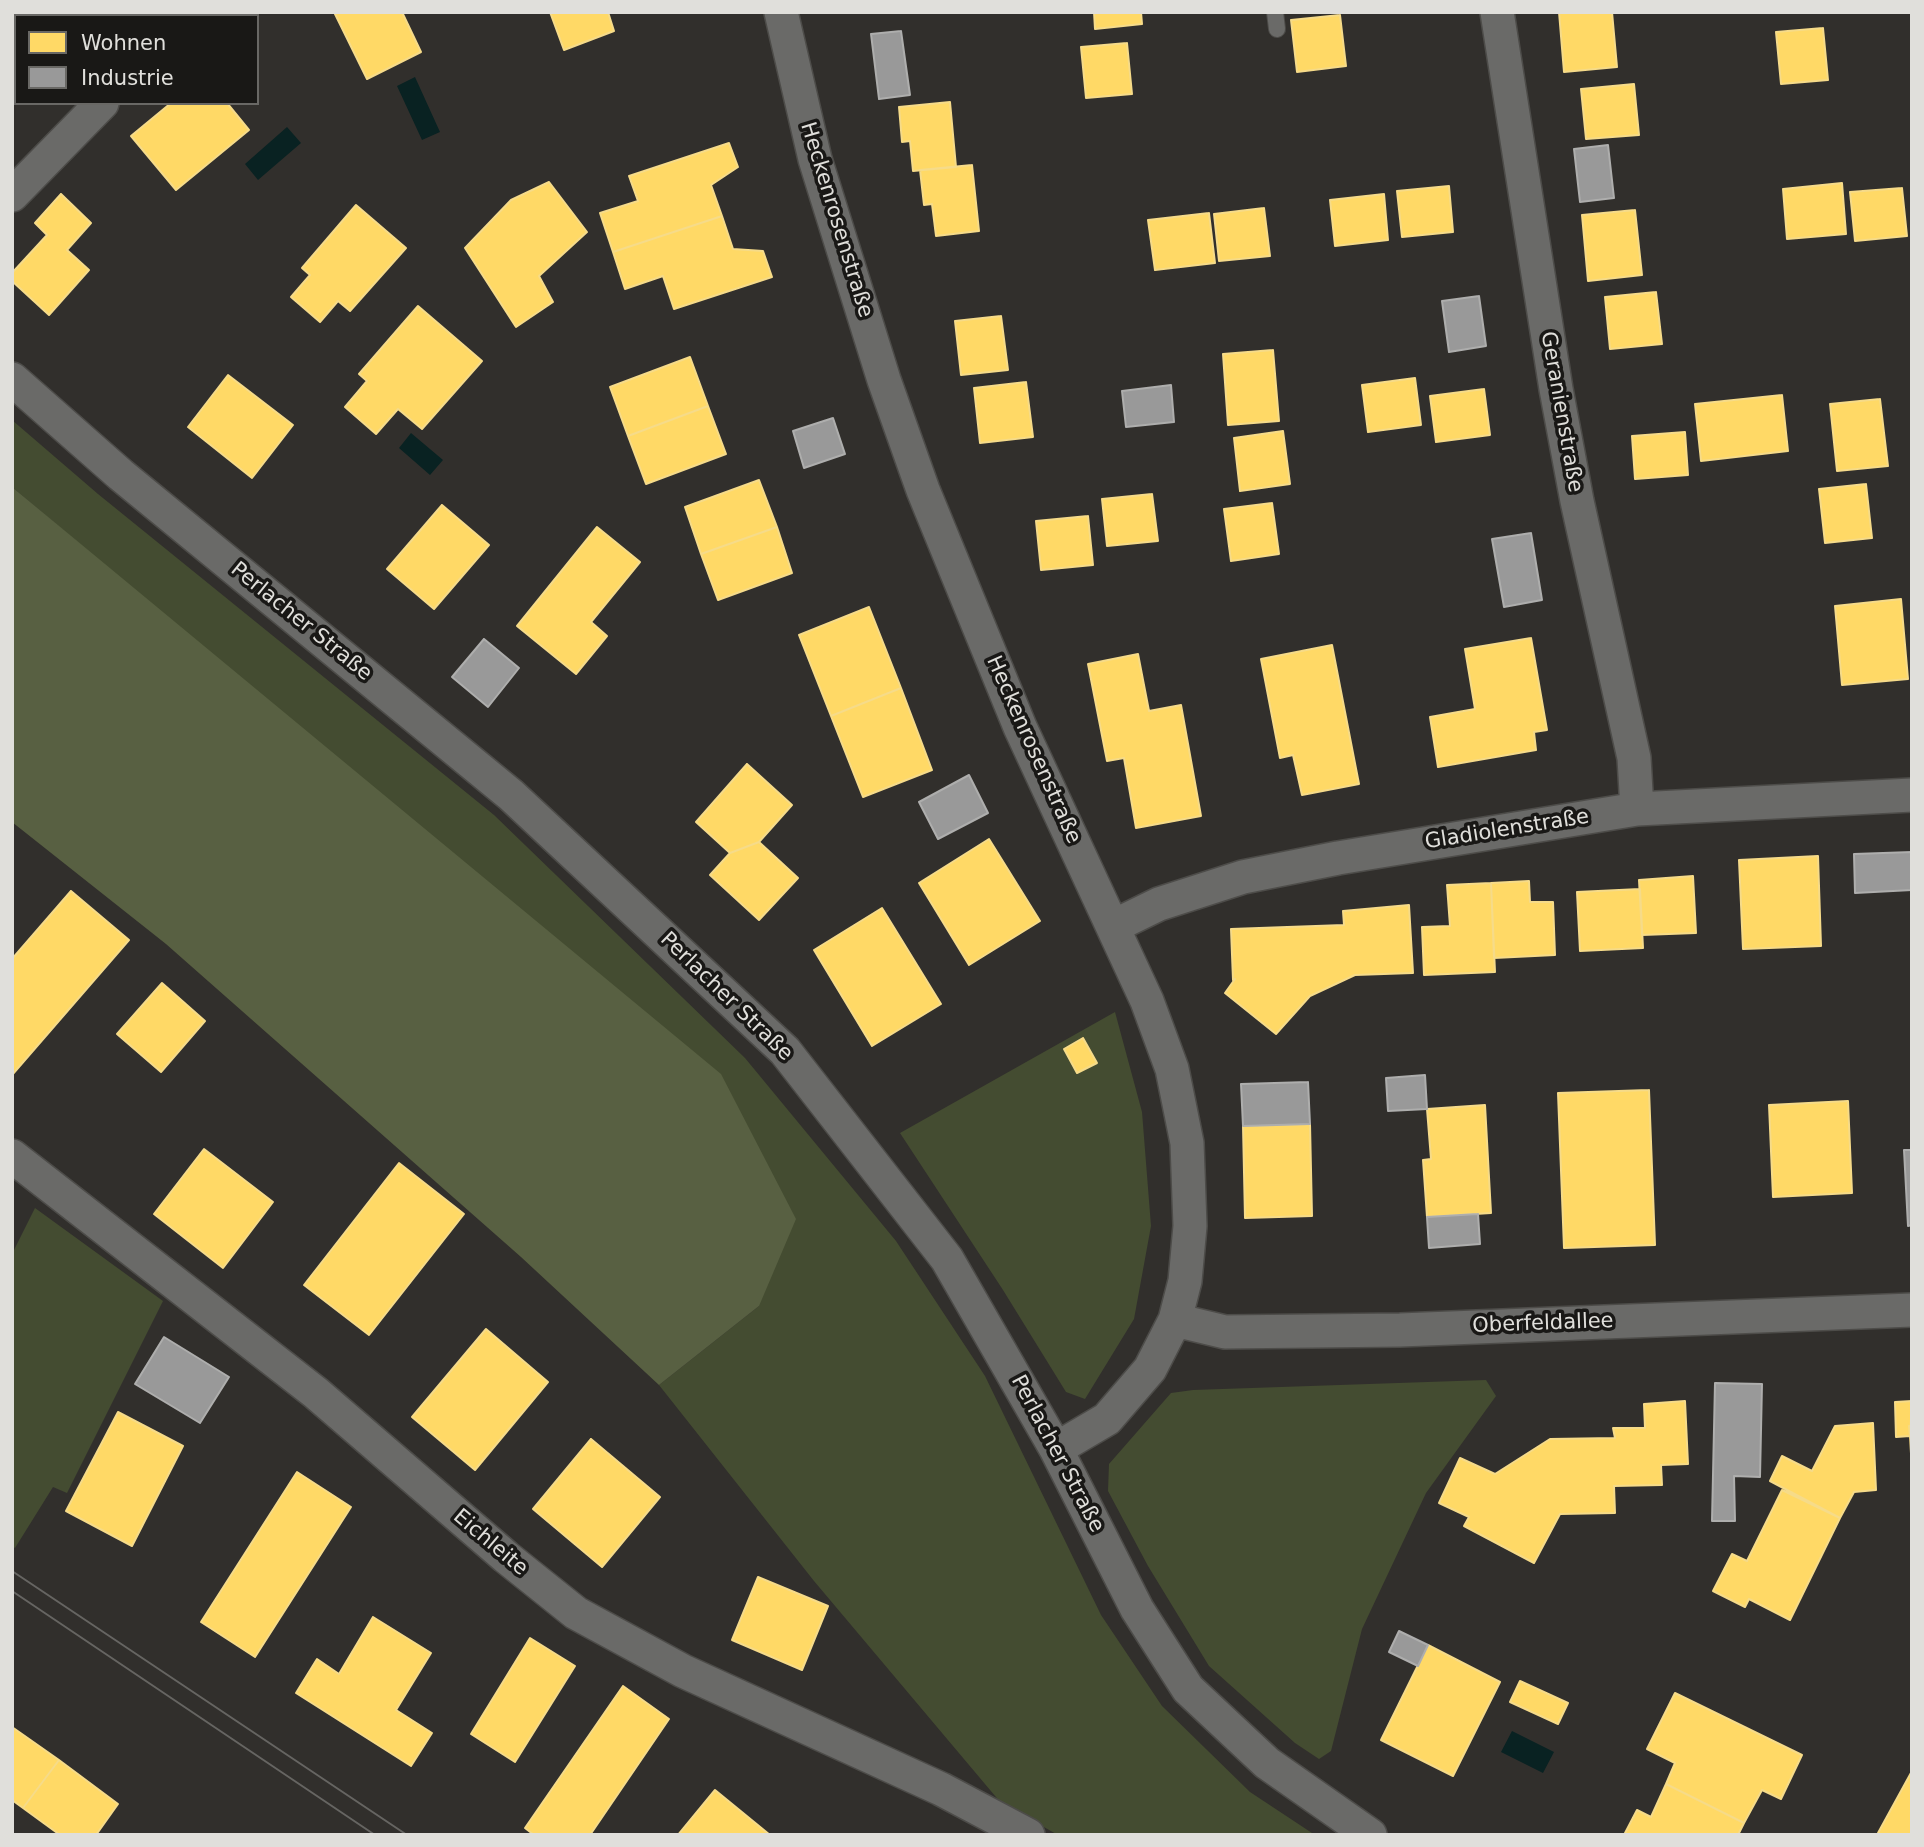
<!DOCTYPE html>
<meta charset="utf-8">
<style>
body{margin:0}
#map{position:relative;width:1924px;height:1847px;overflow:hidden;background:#312f2c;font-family:"DejaVu Sans",sans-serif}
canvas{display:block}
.frame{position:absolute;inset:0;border:14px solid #e0dfdb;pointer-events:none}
.legend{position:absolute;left:14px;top:14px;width:245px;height:91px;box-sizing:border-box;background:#191816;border:2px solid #696865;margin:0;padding:9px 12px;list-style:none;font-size:21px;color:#e0dfdb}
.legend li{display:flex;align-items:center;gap:14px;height:35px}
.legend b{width:35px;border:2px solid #696865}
</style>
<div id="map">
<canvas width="1924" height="1847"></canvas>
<div class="frame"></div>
<ul class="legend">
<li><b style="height:19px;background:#ffd966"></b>Wohnen</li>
<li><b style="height:19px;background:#999"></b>Industrie</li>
</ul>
</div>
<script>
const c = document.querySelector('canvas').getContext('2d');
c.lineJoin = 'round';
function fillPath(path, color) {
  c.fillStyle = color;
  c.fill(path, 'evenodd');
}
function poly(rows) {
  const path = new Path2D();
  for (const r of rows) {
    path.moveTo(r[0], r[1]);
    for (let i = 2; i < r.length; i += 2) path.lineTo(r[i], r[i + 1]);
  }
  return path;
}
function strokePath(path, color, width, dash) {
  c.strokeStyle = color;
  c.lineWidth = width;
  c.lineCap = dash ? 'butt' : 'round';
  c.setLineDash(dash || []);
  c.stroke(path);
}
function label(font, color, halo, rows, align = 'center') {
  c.font = font + ' "DejaVu Sans",sans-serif';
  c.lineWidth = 7;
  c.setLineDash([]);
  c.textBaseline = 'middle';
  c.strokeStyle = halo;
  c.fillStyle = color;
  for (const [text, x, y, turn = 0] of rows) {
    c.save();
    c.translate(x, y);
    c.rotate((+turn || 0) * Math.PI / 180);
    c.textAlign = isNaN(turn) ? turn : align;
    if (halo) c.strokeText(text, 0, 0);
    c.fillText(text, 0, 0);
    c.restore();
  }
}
fillPath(poly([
 [12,420,98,494,494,815,745,1058,896,1241,985,1376,1101,1615,1162,1706,1250,1792,1315,1835,1058,1835,1001,1803,814,1581,659,1385,759,1306,119,577,12,487],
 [1115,1012,1142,1112,1151,1226,1134,1319,1085,1399,1066,1392,1003,1290,900,1133],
 [35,1208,163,1301,67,1493,53,1487,15,1548,12,1546,12,1254],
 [1486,1380,1496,1396,1426,1493,1362,1629,1331,1751,1319,1759,1295,1743,1209,1666,1148,1566,1108,1491,1109,1464,1171,1393,1193,1390]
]), '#444c31');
fillPath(poly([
 [12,487,721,1074,796,1219,759,1306,659,1385,521,1257,166,944,12,822]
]), '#586042');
fillPath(poly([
 [415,77,440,132,422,140,397,86],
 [287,127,301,143,258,180,245,164],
 [411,433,443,460,430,475,399,448],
 [1512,1731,1554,1752,1543,1773,1501,1752]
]), '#092222');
const homes = poly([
 [334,12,402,12,421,52,367,79,334,12],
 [550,12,608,12,614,31,564,50,550,12],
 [1094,12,1141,12,1142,24,1095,29,1094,12],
 [1559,12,1612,12,1617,67,1564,72,1559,12],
 [1340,15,1346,66,1297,72,1291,20,1340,15],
 [1823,28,1828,80,1781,84,1776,32,1823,28],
 [1127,43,1132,94,1086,98,1081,47,1127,43],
 [1634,84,1639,135,1586,139,1581,89,1634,84],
 [950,102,956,167,913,171,910,141,902,142,899,107,950,102],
 [171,103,227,103,249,130,176,190,131,136,171,103],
 [729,143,738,167,711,185,722,216,613,252,600,213,638,201,629,176,729,143],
 [972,165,979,231,936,236,932,204,924,205,920,170,972,165],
 [549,182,587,232,539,276,553,302,516,327,465,248,511,200,549,182],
 [1842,183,1846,234,1787,239,1783,189,1842,183],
 [1449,186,1453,232,1402,237,1397,191,1449,186],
 [1902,188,1907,236,1855,241,1850,192,1902,188],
 [61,194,91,223,67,250,89,270,49,315,12,281,12,273,47,235,35,223,61,194],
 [1384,194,1388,240,1335,246,1330,200,1384,194],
 [356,205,406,248,350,311,338,301,320,322,291,297,310,275,302,268,356,205],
 [1264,208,1270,256,1219,261,1214,214,1264,208],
 [1635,210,1642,275,1588,281,1582,215,1635,210],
 [1209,213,1215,263,1155,270,1148,220,1209,213],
 [722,216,733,249,763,251,772,277,674,309,663,276,625,289,613,252,722,216],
 [1656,292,1662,344,1610,349,1605,297,1656,292],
 [418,306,482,361,422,429,398,409,376,434,345,407,367,381,359,374,418,306],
 [1001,316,1008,370,961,375,955,321,1001,316],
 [1273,350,1279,421,1228,425,1223,354,1273,350],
 [690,357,708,406,628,436,610,387,690,357],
 [228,375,293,425,252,478,188,427,228,375],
 [1415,378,1421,425,1368,432,1362,385,1415,378],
 [1026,382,1033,437,980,443,974,388,1026,382],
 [1484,389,1490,435,1436,442,1430,396,1484,389],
 [1782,395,1788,451,1701,461,1695,404,1782,395],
 [1880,399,1888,466,1837,471,1830,404,1880,399],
 [708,406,726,454,646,484,628,436,708,406],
 [1283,431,1290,484,1240,491,1234,438,1283,431],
 [1685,432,1688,475,1635,479,1632,436,1685,432],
 [759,480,777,527,701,554,685,507,759,480],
 [1866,484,1872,538,1825,543,1819,489,1866,484],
 [1152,494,1158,541,1107,546,1102,499,1152,494],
 [1272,503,1279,554,1231,561,1224,509,1272,503],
 [442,505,489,545,434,609,387,569,442,505],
 [1088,516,1093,565,1041,570,1036,521,1088,516],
 [597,527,640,562,591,622,607,636,576,674,517,626,597,527],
 [777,527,792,573,718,600,701,554,777,527],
 [1901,599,1908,679,1842,685,1835,606,1901,599],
 [869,607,901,688,831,716,799,635,869,607],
 [1531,638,1547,730,1534,732,1536,750,1438,767,1430,717,1475,709,1465,649,1531,638],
 [1332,645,1359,784,1302,795,1293,755,1280,758,1261,659,1332,645],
 [1138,654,1149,711,1181,705,1201,816,1136,828,1124,758,1107,761,1088,664,1138,654],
 [901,688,932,770,863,797,831,716,901,688],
 [747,764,792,805,759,842,730,853,696,822,747,764],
 [989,839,1040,921,969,965,919,883,989,839],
 [759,842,798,878,759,920,710,875,730,853,759,842],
 [1818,856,1821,946,1743,949,1739,860,1818,856],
 [1693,876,1696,933,1642,935,1639,880,1693,876],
 [1529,881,1530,902,1553,902,1555,955,1494,958,1491,883,1529,881],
 [1491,883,1495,972,1424,975,1422,927,1450,926,1447,885,1491,883],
 [1640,889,1643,948,1580,951,1577,892,1640,889],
 [71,891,129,940,12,1075,12,959,71,891],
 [1409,905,1413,973,1355,975,1310,996,1276,1034,1225,993,1235,979,1233,980,1231,929,1344,925,1343,911,1409,905],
 [882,908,941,1004,872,1046,814,950,882,908],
 [162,983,205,1021,161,1072,117,1034,162,983],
 [1083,1038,1097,1063,1077,1073,1064,1049,1083,1038],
 [1649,1090,1655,1245,1564,1248,1558,1093,1649,1090],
 [1848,1101,1852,1193,1773,1197,1769,1105,1848,1101],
 [1485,1105,1491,1213,1427,1217,1423,1160,1431,1159,1427,1109,1485,1105],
 [1310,1124,1312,1216,1245,1218,1243,1126,1310,1124],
 [204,1149,273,1202,223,1268,154,1214,204,1149],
 [399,1163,464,1214,369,1335,304,1285,399,1163],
 [486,1329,548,1382,475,1470,412,1417,486,1329],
 [1685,1401,1688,1464,1661,1465,1662,1485,1614,1486,1615,1513,1560,1514,1534,1563,1464,1526,1469,1517,1439,1503,1460,1458,1495,1474,1550,1439,1615,1438,1613,1428,1645,1428,1644,1404,1685,1401],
 [1912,1401,1910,1436,1896,1437,1895,1402,1912,1401],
 [118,1412,183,1446,132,1546,66,1511,118,1412],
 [1873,1423,1876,1490,1854,1492,1840,1518,1770,1481,1782,1456,1812,1471,1835,1426,1873,1423],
 [1909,1426,1912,1426,1912,1471,1910,1436,1909,1426],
 [591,1439,660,1497,602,1567,533,1509,591,1439],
 [297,1472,351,1507,255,1657,201,1622,297,1472],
 [1782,1490,1840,1518,1790,1620,1749,1599,1745,1607,1713,1591,1732,1554,1747,1561,1782,1490],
 [758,1577,828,1606,802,1670,732,1640,758,1577],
 [373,1617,431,1653,396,1710,432,1733,411,1766,296,1693,317,1659,339,1674,373,1617],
 [530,1638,575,1666,515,1762,471,1734,530,1638],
 [1428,1645,1500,1682,1453,1776,1381,1740,1428,1645],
 [1520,1681,1568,1703,1558,1724,1510,1702,1520,1681],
 [623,1686,669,1719,590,1835,534,1835,525,1828,623,1686],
 [1675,1693,1802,1755,1781,1799,1762,1790,1744,1823,1666,1784,1675,1763,1647,1749,1675,1693],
 [12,1727,59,1760,23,1808,12,1800,12,1727],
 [59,1760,118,1804,96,1835,60,1835,23,1808,59,1760],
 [1912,1771,1912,1835,1881,1835,1878,1833,1912,1771],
 [1666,1784,1744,1823,1738,1835,1624,1835,1637,1810,1651,1817,1666,1784],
 [715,1790,770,1835,678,1835,715,1790]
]);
fillPath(homes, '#ffd966');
strokePath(homes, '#f6db89', 2);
const industry = poly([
 [901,31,910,95,879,99,871,34,901,31],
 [1608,145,1614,198,1580,202,1574,149,1608,145],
 [1479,296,1486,346,1449,352,1442,301,1479,296],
 [1171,385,1174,422,1126,427,1122,391,1171,385],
 [833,418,845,454,804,468,793,431,833,418],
 [1531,533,1542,600,1504,607,1492,539,1531,533],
 [484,639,519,668,488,707,452,677,484,639],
 [969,775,988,813,938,839,919,802,969,775],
 [1912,852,1912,890,1855,893,1854,854,1912,852],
 [1425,1075,1427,1109,1388,1111,1386,1078,1425,1075],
 [1308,1082,1310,1124,1243,1126,1241,1084,1308,1082],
 [1904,1150,1912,1150,1912,1225,1908,1226,1904,1150],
 [1478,1214,1480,1244,1429,1248,1427,1217,1478,1214],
 [164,1337,229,1377,200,1423,135,1384,164,1337],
 [1715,1383,1762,1384,1760,1477,1734,1476,1735,1521,1712,1521,1715,1383],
 [1399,1631,1428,1645,1418,1666,1389,1652,1399,1631]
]);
fillPath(industry, '#999');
strokePath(industry, '#aeaead', 2);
const lane = poly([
 [1275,12,1277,29]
]);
const street = poly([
 [781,12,815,159,884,380,923,490,1020,727,1147,1001,1172,1069,1187,1143,1190,1226,1185,1281,1175,1320,1150,1369,1107,1419,1056,1449],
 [1497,12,1556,389,1577,501,1634,758,1637,809],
 [205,16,210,12],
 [12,195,102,103],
 [12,379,121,475,511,795,785,1051,947,1259,1056,1449,1137,1609,1188,1689,1267,1763,1370,1835],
 [1114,926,1159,904,1243,877,1338,858,1637,809,1912,795],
 [12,1156,316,1393,506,1557,576,1613,683,1671,941,1789,1028,1835],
 [1175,1320,1225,1332,1400,1330,1912,1310]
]);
strokePath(lane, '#4d4c49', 18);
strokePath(street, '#4d4c49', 36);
strokePath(lane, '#6a6a68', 16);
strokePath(street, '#6a6a68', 33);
strokePath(poly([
 [12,1571,407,1835],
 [12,1591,375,1835]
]), '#666562', 2);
label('21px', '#e0dfdb', '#191816', [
 ["Heckenrosenstraße",836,220,73],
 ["Geranienstraße",1561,412,80],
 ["Perlacher Straße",301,622,39],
 ["Heckenrosenstraße",1033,750,66],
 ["Gladiolenstraße",1507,830,-9],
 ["Perlacher Straße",726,997,44],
 ["Oberfeldallee",1543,1324,-2],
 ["Perlacher Straße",1057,1454,62],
 ["Eichleite",490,1543,40]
]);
</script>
